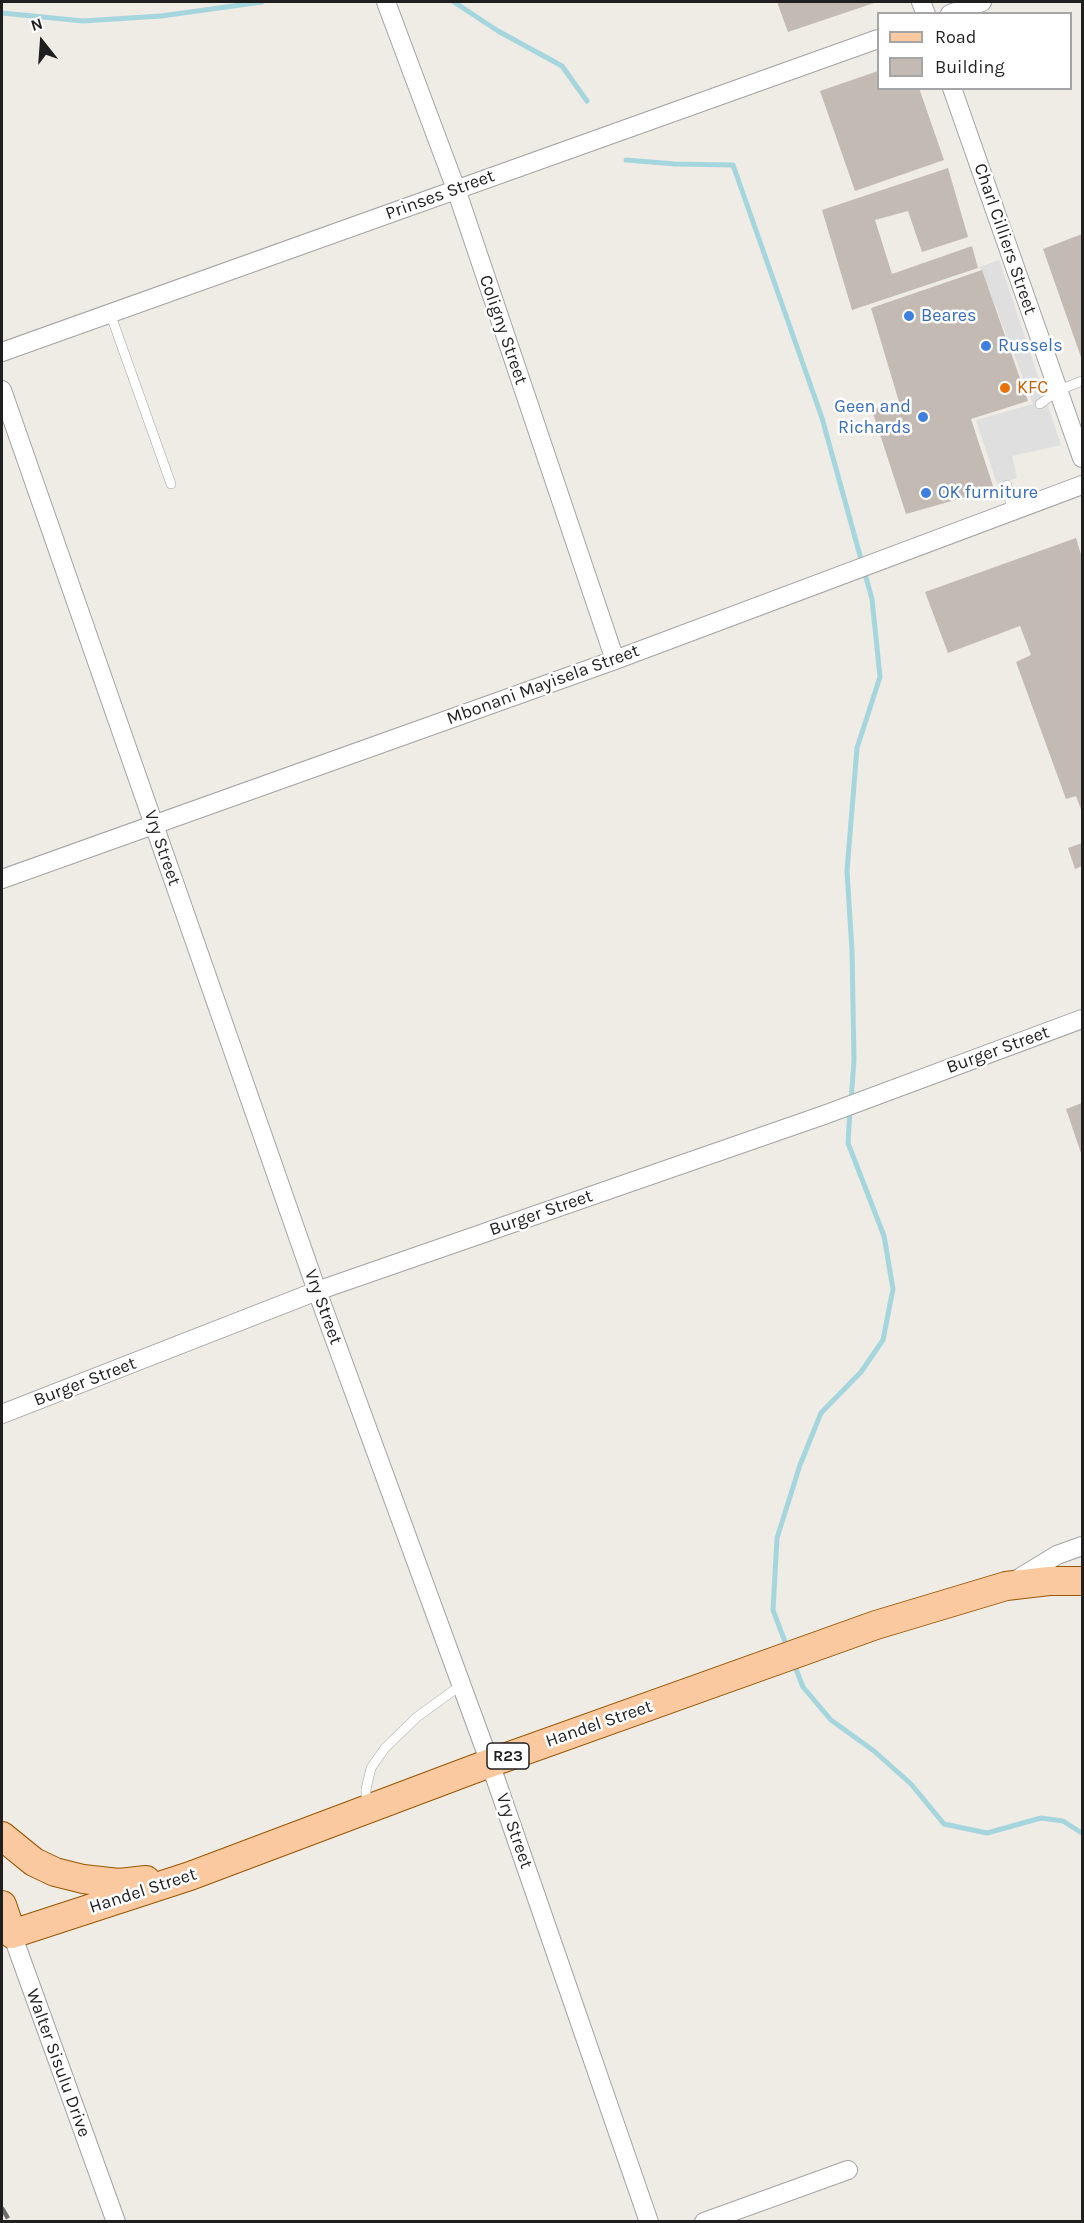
<!DOCTYPE html>
<style>
body{margin:0}
#map{position:relative;width:1084px;height:2223px;overflow:hidden;background:#efebe5;font-family:Karla,sans-serif}
canvas{display:block}
.frame{position:absolute;inset:0;border:3px solid #1f1f1f;pointer-events:none}
.legend{position:absolute;left:877px;top:12px;width:195px;height:78px;box-sizing:border-box;background:#fff;border:2px solid #a5a5a5;margin:0;padding:8px 10px;list-style:none;font-size:18px;color:#1f1f1f}
.legend li{display:flex;align-items:center;gap:12px;height:30px}
.legend b{width:30px;border:2px solid #a5a5a5}
.north{position:absolute;left:12px;top:12px;width:60px;height:60px;-webkit-text-stroke:4px #fff;paint-order:stroke;rotate:343deg;font-size:16px;font-weight:700;line-height:24px;text-align:center;color:#1f1f1f}
.north::after{content:'';display:block;margin:auto;width:21px;height:27px;background:#1f1f1f;clip-path:polygon(50% 0,100% 100%,50% 72%,0 100%)}
</style>
<div id="map">
<canvas width="1084" height="2223"></canvas>
<div class="frame"></div>
<ul class="legend">
<li><b style="height:8px;background:#fbc99f"></b>Road</li>
<li><b style="height:16px;background:#c4bab4"></b>Building</li>
</ul>
<div class="north">N</div>
</div>
<script>
const c = document.querySelector('canvas').getContext('2d');
c.lineJoin = 'round';
function fillPath(path, color) {
  c.fillStyle = color;
  c.fill(path, 'evenodd');
}
function poly(rows) {
  const path = new Path2D();
  for (const r of rows) {
    path.moveTo(r[0], r[1]);
    for (let i = 2; i < r.length; i += 2) path.lineTo(r[i], r[i + 1]);
  }
  return path;
}
function strokePath(path, color, width, dash) {
  c.strokeStyle = color;
  c.lineWidth = width;
  c.lineCap = dash ? 'butt' : 'round';
  c.setLineDash(dash || []);
  c.stroke(path);
}
function label(font, color, halo, rows, align = 'center') {
  c.font = font + ' Karla,sans-serif';
  c.lineWidth = 5;
  c.setLineDash([]);
  c.textBaseline = 'middle';
  c.strokeStyle = halo;
  c.fillStyle = color;
  for (const [text, x, y, turn = 0] of rows) {
    c.save();
    c.translate(x, y);
    c.rotate((+turn || 0) * Math.PI / 180);
    c.textAlign = isNaN(turn) ? turn : align;
    if (halo) c.strokeText(text, 0, 0);
    c.fillText(text, 0, 0);
    c.restore();
  }
}
fillPath(poly([
 [999,260,1061,445,1012,456,1017,478,997,484,976,420,1033,404,980,267]
]), '#dfdfdf');
strokePath(poly([
 [454,2,498,31,562,66,587,101],
 [2,13,83,21,161,16,262,2],
 [626,160,675,164,733,165,822,418,872,599,880,677,857,748,847,871,852,951,854,1060,851,1101],
 [787,1647,773,1610,777,1538,800,1465,821,1413,861,1372,883,1340,893,1289,884,1236,848,1143,850,1110],
 [794,1664,803,1687,831,1720,874,1751,911,1784,944,1824,987,1833,1041,1818,1063,1821,1082,1833]
]), '#a6d6dd', 5);
fillPath(poly([
 [777,2,877,2,788,32],
 [878,71,878,88,919,88,944,160,855,191,820,91],
 [948,168,968,237,922,252,908,211,875,220,892,274,972,246,978,268,852,310,822,210],
 [1082,234,1082,360,1043,249],
 [982,270,1028,401,971,419,994,489,906,514,872,410,899,402,871,308],
 [1076,538,1082,558,1082,812,1076,796,1066,799,1016,662,1031,655,1020,626,948,653,925,592],
 [1082,843,1082,866,1075,869,1068,848],
 [1082,1103,1082,1156,1066,1109]
]), '#c4bab4');
const lane = poly([
 [110,313,171,484],
 [1040,404,1059,390,1082,381],
 [1007,485,1012,512],
 [366,1804,366,1789,371,1768,385,1748,417,1717,461,1685]
]);
const street = poly([
 [386,2,456,189,615,660],
 [921,2,926,14],
 [950,14,982,2],
 [952,88,1082,458],
 [2,352,878,39],
 [2,390,317,1291,490,1763,649,2222],
 [2,879,615,660,1082,485],
 [2,1414,317,1291,824,1115,1082,1019],
 [1016,1580,1057,1555,1082,1546],
 [12,1934,116,2222],
 [704,2222,848,2170]
]);
const primary = poly([
 [2,1836,34,1862,55,1872,83,1879,119,1883,146,1880],
 [2,1905,12,1934,190,1876,490,1763,876,1625,1006,1586,1049,1581,1082,1581]
]);
strokePath(lane, '#a3a3a3', 10);
strokePath(street, '#a3a3a3', 20);
strokePath(primary, '#985601', 30);
strokePath(lane, '#fff', 9);
strokePath(street, '#fff', 18);
strokePath(primary, '#fbc99f', 28);
strokePath(poly([
 [2,2208,10,2222]
]), '#6d6d6d', 4.5, [12, 12]);
for (const [x, y, r, color] of [
 [909,316,6,"#3f7fe0"],
 [986,346,6,"#3f7fe0"],
 [1005,388,6,"#e8710a"],
 [923,417,6,"#3f7fe0"],
 [926,493,6,"#3f7fe0"]
]) {
  const dot = new Path2D();
  dot.arc(x, y, r, 0, 2 * Math.PI);
  c.fillStyle = color;
  c.fill(dot);
  strokePath(dot, '#fff', 2);
}
for (const [x, y, w] of [
 [508,1756,42]
]) {
  const box = new Path2D();
  box.roundRect(x - w / 2, y - 13, w, 26, 4.5);
  c.fillStyle = '#fff';
  c.fill(box);
  strokePath(box, '#1f1f1f', 1.5);
}
label('bold 16px', '#1f1f1f', null, [
 ["R23",508,1756]
]);
label('18px', '#1f1f1f', '#fff', [
 ["Prinses Street",440,195,-20],
 ["Charl Cilliers Street",1005,239,71],
 ["Coligny Street",503,330,71],
 ["Mbonani Mayisela Street",543,685,-20],
 ["Vry Street",162,848,71],
 ["Burger Street",998,1050,-20],
 ["Burger Street",541,1213,-19],
 ["Vry Street",323,1307,70],
 ["Burger Street",85,1382,-21],
 ["Handel Street",599,1724,-19],
 ["Vry Street",514,1831,71],
 ["Handel Street",143,1891,-18],
 ["Walter Sisulu Drive",58,2063,70]
]);
label('18px', '#366cbe', '#fff', [
 ["Beares",921,316],
 ["Russels",998,346],
 ["Geen and",911,407,"right"],
 ["Richards",911,428,"right"],
 ["OK furniture",938,493]
], 'left');
label('18px', '#c56008', '#fff', [
 ["KFC",1017,388]
], 'left');
</script>
